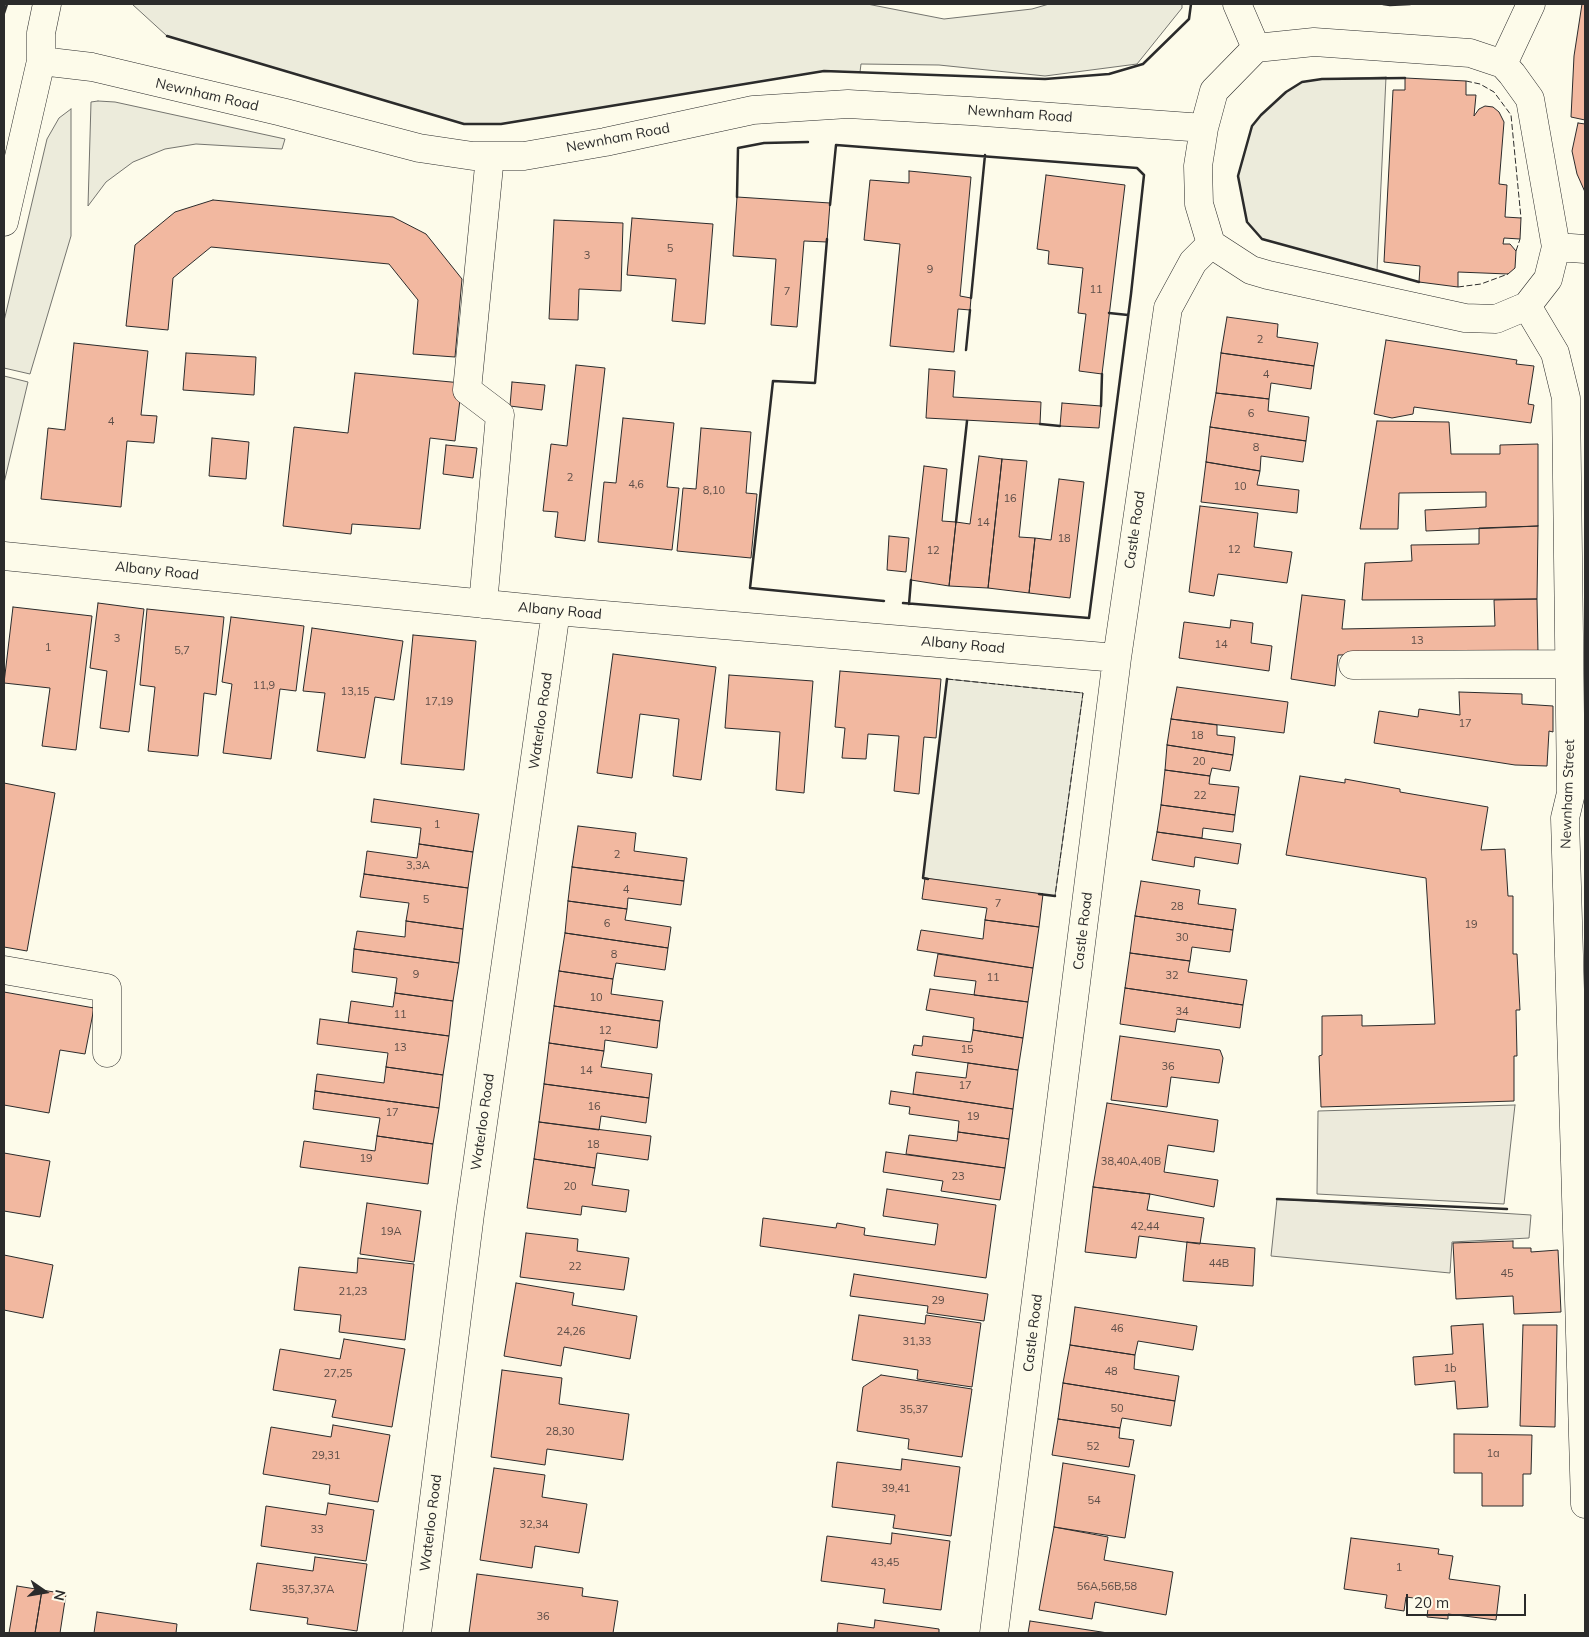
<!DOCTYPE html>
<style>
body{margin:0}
#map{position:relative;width:1589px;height:1637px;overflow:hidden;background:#fdfbea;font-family:Mulish,sans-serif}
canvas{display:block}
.frame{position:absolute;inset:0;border:5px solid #2b2b2b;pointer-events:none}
.north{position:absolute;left:20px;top:1567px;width:50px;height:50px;-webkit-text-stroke:4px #fdfbea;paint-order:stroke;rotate:103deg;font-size:14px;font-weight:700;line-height:20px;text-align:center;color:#2b2b2b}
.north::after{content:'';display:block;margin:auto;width:18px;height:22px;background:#2b2b2b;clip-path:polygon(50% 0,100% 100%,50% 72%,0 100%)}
.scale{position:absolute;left:1406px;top:1594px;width:120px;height:22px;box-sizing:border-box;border:2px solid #2b2b2b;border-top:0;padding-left:6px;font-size:15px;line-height:18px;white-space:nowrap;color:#2b2b2b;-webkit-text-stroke:4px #fdfbea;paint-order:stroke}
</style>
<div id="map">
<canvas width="1589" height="1637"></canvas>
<div class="frame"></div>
<div class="north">N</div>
<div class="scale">20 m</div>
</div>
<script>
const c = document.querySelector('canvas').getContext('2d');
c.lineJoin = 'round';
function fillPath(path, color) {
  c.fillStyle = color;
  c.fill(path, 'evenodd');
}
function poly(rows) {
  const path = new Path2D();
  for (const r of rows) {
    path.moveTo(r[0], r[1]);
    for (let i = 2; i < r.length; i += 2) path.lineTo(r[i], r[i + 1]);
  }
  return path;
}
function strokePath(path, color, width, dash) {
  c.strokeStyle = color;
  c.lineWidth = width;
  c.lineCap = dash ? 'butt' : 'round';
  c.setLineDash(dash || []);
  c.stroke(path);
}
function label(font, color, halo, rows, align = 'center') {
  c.font = font + ' Mulish,sans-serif';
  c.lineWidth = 4;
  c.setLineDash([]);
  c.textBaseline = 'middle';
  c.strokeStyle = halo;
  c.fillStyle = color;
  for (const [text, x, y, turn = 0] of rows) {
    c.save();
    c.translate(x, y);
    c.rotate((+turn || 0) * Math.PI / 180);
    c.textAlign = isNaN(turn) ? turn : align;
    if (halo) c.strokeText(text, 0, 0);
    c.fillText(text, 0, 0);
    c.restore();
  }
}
const green = poly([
 [132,4,867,4,944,19,1032,9,1049,4,1182,4,1182,8,1137,64,1045,76,939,65,861,64,860,72,824,71,501,124,464,124,167,36,132,4],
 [1386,77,1377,271,1262,239,1247,222,1238,176,1252,126,1261,115,1286,92,1302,82,1322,79,1386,77],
 [98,101,115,102,285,139,282,149,196,144,165,149,133,162,106,182,88,206,91,102,98,101],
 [71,109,71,236,30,374,4,368,4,321,47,139,59,118,71,109],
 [4,376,28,382,4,483,4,376],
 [947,679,1083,693,1055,896,923,878,947,679]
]);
fillPath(green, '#ecebdb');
strokePath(green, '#74746e', 1);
const parking = poly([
 [1515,1105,1504,1204,1317,1194,1318,1111,1515,1105],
 [1277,1199,1531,1215,1529,1238,1452,1242,1450,1273,1271,1256,1277,1199]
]);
fillPath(parking, '#eceadb');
strokePath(parking, '#74746e', 1);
const building = poly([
 [1582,4,1585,4,1585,120,1571,117,1574,56,1582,4],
 [1405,78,1466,81,1466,95,1476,95,1474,116,1479,109,1485,106,1493,107,1499,112,1504,122,1499,184,1507,185,1505,217,1521,218,1520,239,1504,238,1503,244,1510,244,1516,251,1515,268,1508,274,1458,272,1458,287,1419,282,1420,266,1384,262,1393,90,1405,90,1405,78],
 [1578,123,1585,124,1585,192,1577,174,1572,151,1578,123],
 [909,171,971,177,960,296,971,298,970,310,958,309,954,352,890,346,900,244,864,240,870,180,909,183,909,171],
 [1046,175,1125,185,1102,374,1079,371,1086,314,1078,313,1083,268,1048,264,1049,251,1037,249,1046,175],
 [737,197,830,203,827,242,804,241,797,327,771,325,776,259,733,256,737,197],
 [213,200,393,217,426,234,462,279,455,357,413,354,418,300,389,264,211,247,173,278,168,330,126,326,135,245,175,212,213,200],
 [632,218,713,224,705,324,672,321,676,279,627,275,632,218],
 [554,220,623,223,621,291,579,289,578,320,549,319,554,220],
 [1227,317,1278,324,1277,337,1318,343,1314,366,1221,353,1227,317],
 [1386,340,1517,360,1516,364,1534,366,1528,404,1534,405,1531,423,1414,407,1413,414,1392,418,1374,414,1386,340],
 [74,343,148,351,141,415,157,416,154,443,127,441,121,507,41,499,48,428,65,430,74,343],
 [186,353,256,357,254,395,183,390,186,353],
 [1221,353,1314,366,1311,389,1271,383,1269,399,1216,393,1221,353],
 [576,365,605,368,585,541,555,537,558,512,543,511,551,444,567,446,576,365],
 [929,369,955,371,953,397,1041,402,1040,424,926,418,929,369],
 [355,373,462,383,455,441,430,438,420,529,352,524,351,534,283,526,294,427,348,433,355,373],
 [512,382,545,385,542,410,510,406,512,382],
 [1216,393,1269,399,1268,411,1309,417,1306,441,1210,427,1216,393],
 [1062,403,1101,406,1099,428,1060,426,1062,403],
 [623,418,674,423,667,487,679,488,672,550,598,542,604,482,616,483,623,418],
 [1377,421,1449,422,1451,454,1500,454,1500,445,1538,444,1538,526,1426,531,1425,510,1486,507,1486,492,1399,493,1398,529,1360,529,1377,421],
 [1210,427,1306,441,1303,462,1261,456,1260,471,1206,462,1210,427],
 [701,428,751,432,746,493,757,494,751,558,677,551,683,488,696,489,701,428],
 [212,438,249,442,246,479,209,476,212,438],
 [446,445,477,448,473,478,443,474,446,445],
 [979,456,1002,459,988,588,949,586,956,522,970,524,979,456],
 [1002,459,1027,461,1019,537,1035,538,1029,593,988,588,1002,459],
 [1206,462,1260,471,1257,485,1299,490,1297,513,1201,502,1206,462],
 [924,466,947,469,942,521,956,522,949,586,911,580,924,466],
 [1059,479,1084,482,1070,598,1029,593,1035,538,1051,540,1059,479],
 [1200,506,1258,513,1254,547,1292,552,1287,583,1218,574,1214,596,1189,592,1200,506],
 [1538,526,1537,599,1362,600,1365,563,1412,561,1411,545,1479,544,1479,528,1538,526],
 [889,536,909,538,906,572,887,570,889,536],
 [1302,595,1345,600,1342,629,1495,626,1494,600,1537,599,1538,653,1338,655,1335,686,1291,679,1302,595],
 [98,603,144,609,129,732,100,728,107,671,90,668,98,603],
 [13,607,92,616,76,750,42,746,50,688,4,683,13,607],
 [147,609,224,617,216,695,204,693,198,756,148,751,155,687,140,685,147,609],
 [231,617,304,626,296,691,280,689,271,759,223,753,232,684,222,682,231,617],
 [1231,620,1253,623,1251,643,1272,646,1269,671,1179,658,1184,622,1230,628,1231,620],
 [312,628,403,641,394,700,375,697,365,758,317,751,325,693,303,691,312,628],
 [413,635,476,641,464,770,401,764,413,635],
 [613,654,716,667,701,780,673,776,679,719,640,714,632,778,597,773,613,654],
 [840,671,941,679,936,738,924,737,919,794,894,791,899,736,868,734,866,759,842,758,845,728,835,727,840,671],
 [729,675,813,681,804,793,776,790,780,732,725,728,729,675],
 [1177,687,1288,702,1284,733,1171,719,1177,687],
 [1459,692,1522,694,1522,704,1553,706,1553,732,1549,731,1547,766,1515,765,1374,743,1379,711,1418,717,1419,709,1460,715,1459,692],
 [1171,719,1217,725,1217,735,1235,737,1233,755,1167,745,1171,719],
 [1167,745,1233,755,1230,771,1212,768,1210,776,1165,770,1167,745],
 [1165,770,1210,776,1209,784,1239,787,1235,815,1161,805,1165,770],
 [1300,776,1345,783,1345,779,1400,789,1400,792,1488,807,1481,850,1505,849,1508,896,1513,896,1513,954,1517,954,1520,1010,1516,1010,1517,1056,1514,1056,1514,1101,1321,1107,1319,1056,1322,1055,1322,1016,1362,1015,1362,1026,1435,1024,1433,991,1426,878,1286,855,1300,776],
 [4,783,55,793,27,951,4,947,4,783],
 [374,799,479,814,473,852,419,844,421,828,371,822,374,799],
 [1161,805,1235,815,1233,832,1203,828,1202,838,1157,832,1161,805],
 [578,826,636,833,634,851,687,858,684,881,572,867,578,826],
 [1157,832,1241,844,1238,864,1195,857,1194,867,1152,860,1157,832],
 [419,844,473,852,468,888,364,874,367,851,417,858,419,844],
 [572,867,684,881,681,905,628,898,627,909,568,901,572,867],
 [364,874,468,888,463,929,406,921,409,903,360,897,364,874],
 [925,878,1043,894,1039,927,985,920,987,908,922,899,925,878],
 [1141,881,1200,890,1198,904,1236,909,1233,930,1135,916,1141,881],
 [568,901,627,909,625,920,671,927,668,948,565,933,568,901],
 [1135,916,1233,930,1230,952,1192,947,1190,961,1130,953,1135,916],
 [985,920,1039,927,1033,968,917,950,921,930,983,939,985,920],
 [406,921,463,929,459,963,354,949,357,931,405,937,406,921],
 [565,933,668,948,665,970,616,963,613,979,559,971,565,933],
 [354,949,459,963,453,1001,395,993,397,978,352,972,354,949],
 [1130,953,1190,961,1188,972,1247,980,1243,1005,1125,988,1130,953],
 [938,954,1033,968,1028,1002,974,995,976,981,934,976,938,954],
 [559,971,613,979,611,994,663,1001,660,1021,554,1006,559,971],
 [1125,988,1243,1005,1240,1028,1177,1019,1175,1032,1120,1024,1125,988],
 [930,989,1028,1002,1023,1038,973,1030,974,1018,926,1010,930,989],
 [4,992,94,1008,85,1054,60,1050,49,1113,4,1105,4,992],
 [395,993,453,1001,449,1036,348,1023,351,1001,393,1007,395,993],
 [554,1006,660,1021,657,1048,605,1040,604,1051,549,1043,554,1006],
 [320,1019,449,1036,443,1075,386,1067,388,1053,317,1044,320,1019],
 [973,1030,1023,1038,1018,1070,912,1055,914,1045,922,1046,923,1036,971,1042,973,1030],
 [1120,1036,1220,1050,1223,1058,1219,1083,1171,1077,1167,1107,1111,1100,1120,1036],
 [549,1043,604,1051,601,1067,652,1074,649,1098,544,1084,549,1043],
 [968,1063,1018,1070,1013,1109,913,1094,916,1072,966,1078,968,1063],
 [386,1067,443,1075,439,1108,315,1091,317,1074,384,1083,386,1067],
 [544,1084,649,1098,646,1123,601,1116,599,1130,539,1122,544,1084],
 [315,1091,439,1108,433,1144,377,1136,380,1118,313,1109,315,1091],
 [891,1091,1013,1109,1009,1139,958,1132,959,1121,909,1114,910,1107,889,1104,891,1091],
 [1107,1103,1218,1120,1214,1152,1168,1145,1164,1172,1218,1180,1214,1207,1150,1194,1093,1187,1107,1103],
 [539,1122,651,1136,648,1160,597,1153,595,1168,534,1159,539,1122],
 [958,1132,1009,1139,1005,1168,906,1154,909,1135,957,1141,958,1132],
 [377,1136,433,1144,428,1184,300,1167,304,1141,375,1151,377,1136],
 [886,1152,1005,1168,1000,1200,941,1191,943,1181,883,1172,886,1152],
 [4,1153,50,1161,40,1217,4,1211,4,1153],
 [534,1159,595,1168,592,1185,629,1190,626,1212,582,1206,581,1215,527,1208,534,1159],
 [1093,1187,1150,1194,1147,1210,1204,1218,1200,1244,1139,1236,1136,1258,1085,1252,1093,1187],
 [887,1189,996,1205,986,1278,760,1246,763,1218,836,1228,837,1223,865,1228,864,1235,935,1245,938,1224,883,1216,887,1189],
 [367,1203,421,1211,414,1262,360,1254,367,1203],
 [526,1233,578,1239,577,1251,629,1258,624,1290,520,1277,526,1233],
 [1513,1241,1513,1248,1531,1248,1531,1252,1558,1250,1561,1312,1514,1314,1513,1296,1456,1299,1453,1243,1513,1241],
 [1187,1242,1255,1248,1253,1286,1183,1281,1187,1242],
 [4,1255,53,1265,43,1318,4,1310,4,1255],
 [358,1258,414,1264,405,1340,339,1332,341,1315,294,1310,299,1267,357,1273,358,1258],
 [854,1274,988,1294,984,1321,927,1313,928,1306,850,1296,854,1274],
 [516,1283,574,1293,572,1305,637,1316,630,1359,564,1347,561,1366,504,1356,516,1283],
 [1075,1307,1197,1326,1193,1350,1138,1341,1135,1355,1070,1345,1075,1307],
 [859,1315,925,1324,926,1315,981,1323,972,1387,917,1379,918,1370,852,1360,859,1315],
 [1483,1324,1488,1407,1457,1409,1455,1381,1415,1385,1413,1357,1453,1354,1451,1326,1483,1324],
 [1523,1325,1557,1325,1555,1427,1520,1426,1523,1325],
 [344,1339,405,1349,392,1427,332,1417,336,1400,273,1390,280,1349,340,1359,344,1339],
 [1070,1345,1135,1355,1134,1369,1179,1376,1175,1401,1063,1383,1070,1345],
 [502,1370,562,1378,559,1404,629,1414,623,1460,547,1449,545,1465,491,1457,502,1370],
 [881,1375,972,1389,962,1457,908,1449,909,1439,857,1431,863,1387,881,1375],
 [1063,1383,1175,1401,1171,1426,1122,1418,1120,1428,1058,1419,1063,1383],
 [1058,1419,1120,1428,1119,1438,1134,1440,1129,1467,1052,1455,1058,1419],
 [333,1425,390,1435,378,1502,329,1494,330,1485,263,1474,271,1427,331,1437,333,1425],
 [1454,1434,1532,1435,1531,1474,1523,1474,1523,1506,1482,1506,1482,1473,1454,1473,1454,1434],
 [902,1459,960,1467,951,1536,893,1528,895,1515,832,1507,837,1462,901,1470,902,1459],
 [1063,1463,1135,1475,1125,1538,1054,1527,1063,1463],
 [494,1468,545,1475,542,1497,587,1504,579,1553,535,1546,532,1568,480,1560,494,1468],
 [328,1503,374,1510,366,1561,261,1546,266,1506,326,1515,328,1503],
 [1054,1527,1108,1537,1104,1560,1173,1572,1166,1615,1095,1602,1092,1619,1039,1610,1054,1527],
 [892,1533,950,1541,941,1610,883,1603,885,1589,821,1581,827,1536,891,1544,892,1533],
 [1351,1538,1439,1549,1438,1554,1453,1556,1449,1579,1500,1586,1496,1620,1448,1614,1448,1619,1427,1617,1429,1600,1406,1597,1404,1611,1385,1608,1387,1595,1344,1589,1351,1538],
 [315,1557,367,1564,357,1631,307,1624,308,1618,250,1610,257,1563,313,1571,315,1557],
 [477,1574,583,1588,582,1596,618,1601,613,1633,469,1633,477,1574],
 [17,1586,42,1590,35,1633,9,1633,17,1586],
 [42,1590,66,1594,60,1633,35,1633,42,1590],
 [97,1612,177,1624,176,1633,94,1633,97,1612],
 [875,1620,939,1629,939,1633,837,1633,838,1623,874,1628,875,1620],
 [1030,1621,1108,1633,1028,1633,1030,1621]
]);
fillPath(building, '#f2b8a0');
strokePath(building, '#2b2b2b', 1);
const minor = poly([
 [1237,4,1256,48],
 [1314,42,1470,53,1503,64,1512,74,1530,99,1556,247,1548,279,1527,306,1496,319,1465,318,1268,275,1251,270,1211,244,1199,204,1198,166,1204,128,1214,91,1256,48,1314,42],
 [41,61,92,67,282,112,419,148,473,156,524,156,605,142,753,110,848,104,970,111,1204,128],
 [1503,64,1531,4],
 [4,222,41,61,41,33,47,4],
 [1556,247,1585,249],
 [1527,306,1555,353,1566,398,1571,793,1565,818,1585,1504],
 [4,556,556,611,1117,658],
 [483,604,500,415,467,390,490,156],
 [1353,665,1569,664],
 [4,970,107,988,107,1053],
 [417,1633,470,1214,556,611],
 [994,1633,1117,658,1168,308,1193,262,1211,244]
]);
strokePath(minor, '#2b2b2b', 29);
strokePath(minor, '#fdfbea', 28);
strokePath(poly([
 [1466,81,1480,84,1494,92,1511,115,1521,218],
 [1516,251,1520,239],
 [1458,287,1481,284,1508,274],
 [947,679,1083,693,1055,896]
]), '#2b2b2b', 1, [6, 2.5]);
strokePath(poly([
 [1383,4,1390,5,1410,4],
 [4,13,7,4],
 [167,36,464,124,501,124,824,71,1045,79,1109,74,1143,64,1189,19,1191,4],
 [1405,78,1322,79,1302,82,1286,92,1261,115,1252,126,1238,176,1247,222,1262,239,1419,282],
 [737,197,738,148,764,143,808,142],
 [830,205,836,145,1137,168,1144,175,1131,294,1089,618,903,603],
 [827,239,815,383,773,381,750,588,884,601],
 [971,298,985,155],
 [1109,313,1128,315],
 [966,350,970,310],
 [1101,406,1102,374],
 [1040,424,1060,426],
 [956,522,967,421],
 [909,604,911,580],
 [928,879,923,878,947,679],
 [1039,894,1055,896],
 [1277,1199,1507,1209]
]), '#2b2b2b', 2.5);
label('11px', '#5d4e48', null, [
 ["5",670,249],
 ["3",587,256],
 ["9",930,270],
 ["11",1096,290],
 ["7",787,292],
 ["2",1260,340],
 ["4",1266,375],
 ["6",1251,414],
 ["4",111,422],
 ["8",1256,448],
 ["2",570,478],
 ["4,6",636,485],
 ["10",1240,487],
 ["8,10",714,491],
 ["16",1010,499],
 ["14",983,523],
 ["18",1064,539],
 ["12",1234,550],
 ["12",933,551],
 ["3",117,639],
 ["13",1417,641],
 ["14",1221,645],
 ["1",48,648],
 ["5,7",182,651],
 ["11,9",264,686],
 ["13,15",355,692],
 ["17,19",439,702],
 ["17",1465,724],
 ["18",1197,736],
 ["20",1199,762],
 ["22",1200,796],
 ["1",437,825],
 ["2",617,855],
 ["3,3A",418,866],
 ["4",626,890],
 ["5",426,900],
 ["7",998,904],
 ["28",1177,907],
 ["6",607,924],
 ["19",1471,925],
 ["30",1182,938],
 ["8",614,955],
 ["9",416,975],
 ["32",1172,976],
 ["11",993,978],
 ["10",596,998],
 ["34",1182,1012],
 ["11",400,1015],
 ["12",605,1031],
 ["13",400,1048],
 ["15",967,1050],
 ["36",1168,1067],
 ["14",586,1071],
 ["17",965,1086],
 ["16",594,1107],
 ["17",392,1113],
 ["19",973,1117],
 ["18",593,1145],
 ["19",366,1159],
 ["38,40A,40B",1131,1162],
 ["23",958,1177],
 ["20",570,1187],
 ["42,44",1145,1227],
 ["19A",391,1232],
 ["44B",1219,1264],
 ["22",575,1267],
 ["45",1507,1274],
 ["21,23",353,1292],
 ["29",938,1301],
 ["46",1117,1329],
 ["24,26",571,1332],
 ["31,33",917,1342],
 ["1b",1450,1369],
 ["48",1111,1372],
 ["27,25",338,1374],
 ["50",1117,1409],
 ["35,37",914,1410],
 ["28,30",560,1432],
 ["52",1093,1447],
 ["1a",1493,1454],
 ["29,31",326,1456],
 ["39,41",896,1489],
 ["54",1094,1501],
 ["32,34",534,1525],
 ["33",317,1530],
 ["43,45",885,1563],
 ["1",1399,1568],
 ["56A,56B,58",1107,1587],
 ["35,37,37A",308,1590],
 ["36",543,1617]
]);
label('14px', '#2b2b2b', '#fdfbea', [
 ["Newnham Road",207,95,13],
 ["Newnham Road",1020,114,4],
 ["Newnham Road",618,138,-11],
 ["Castle Road",1135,530,-82],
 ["Albany Road",157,571,6],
 ["Albany Road",560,611,5],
 ["Albany Road",963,645,5],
 ["Waterloo Road",541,721,-82],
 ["Newnham Street",1568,794,-88],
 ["Castle Road",1083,931,-83],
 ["Waterloo Road",483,1122,-82],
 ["Castle Road",1033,1333,-83],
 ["Waterloo Road",431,1523,-83]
]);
</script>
